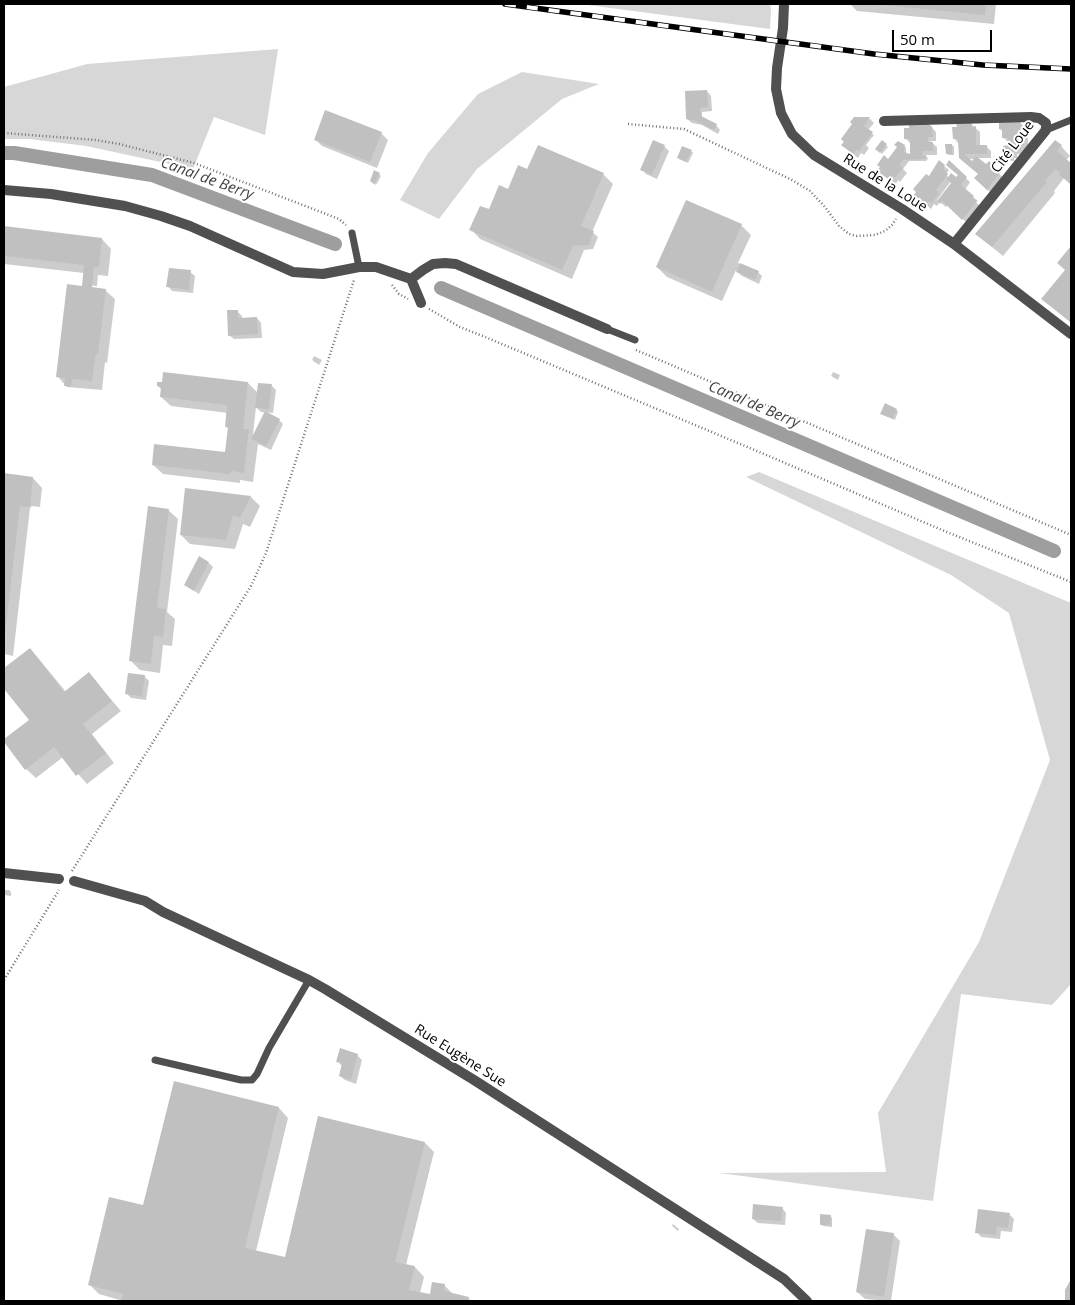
<!DOCTYPE html>
<meta charset="utf-8">
<style>
body{margin:0}
#map{position:relative;width:1075px;height:1305px;overflow:hidden;background:#fff;font-family:"Open Sans",sans-serif}
canvas{display:block}
.frame{position:absolute;inset:0;border:5px solid #000;pointer-events:none}
.scale{position:absolute;left:892px;top:30px;width:100px;height:22px;box-sizing:border-box;border:2px solid #000;border-top:0;padding-left:6px;font-size:15px;line-height:18px;white-space:nowrap;color:#000;-webkit-text-stroke:4px #fff;paint-order:stroke}
</style>
<div id="map">
<canvas width="1075" height="1305"></canvas>
<div class="frame"></div>
<div class="scale">50 m</div>
</div>
<script>
const c = document.querySelector('canvas').getContext('2d');
c.lineJoin = 'round';
function fillPath(path, color) {
  c.fillStyle = color;
  c.fill(path, 'evenodd');
}
function poly(rows) {
  const path = new Path2D();
  for (const r of rows) {
    path.moveTo(r[0], r[1]);
    for (let i = 2; i < r.length; i += 2) path.lineTo(r[i], r[i + 1]);
  }
  return path;
}
function strokePath(path, color, width, dash) {
  c.strokeStyle = color;
  c.lineWidth = width;
  c.lineCap = dash ? 'butt' : 'round';
  c.setLineDash(dash || []);
  c.stroke(path);
}
function label(font, color, halo, rows, align = 'center') {
  c.font = font + ' "Open Sans",sans-serif';
  c.lineWidth = 4;
  c.setLineDash([]);
  c.textBaseline = 'middle';
  c.strokeStyle = halo;
  c.fillStyle = color;
  for (const [text, x, y, turn = 0] of rows) {
    c.save();
    c.translate(x, y);
    c.rotate((+turn || 0) * Math.PI / 180);
    c.textAlign = isNaN(turn) ? turn : align;
    if (halo) c.strokeText(text, 0, 0);
    c.fillText(text, 0, 0);
    c.restore();
  }
}
fillPath(poly([
 [580,4,770,4,771,10,770,29],
 [278,49,265,135,214,117,193,169,86,146,29,139,4,139,4,87,87,64],
 [522,72,599,84,562,99,477,169,439,219,400,200,428,153,478,94],
 [759,472,1071,603,1071,984,1052,1005,961,994,933,1201,719,1173,886,1172,878,1113,979,942,1050,760,1009,613,951,575,746,477]
]), '#d7d7d7');
fillPath(poly([
 [850,4,996,4,994,24,857,11],
 [707,91,711,96,712,111,702,112,702,118,716,125,720,130,718,134,702,125,692,123,687,119],
 [854,119,870,119,874,123,868,130,874,135,866,145,869,148,864,155,861,153,858,158,842,145,854,124],
 [1020,122,1028,132,1028,149,1023,155,1017,154,1017,158,1014,158,1014,161,1006,160,1004,158,1009,146,1008,142,1003,137,1003,132,1000,129],
 [929,124,936,132,936,141,930,141,937,147,937,155,926,155,928,159,926,161,909,161,903,169,907,173,900,182,898,180,896,184,883,175,888,160,904,146,906,148,906,153,914,156,910,143,906,139],
 [971,124,980,132,980,146,986,146,991,151,991,158,977,158,986,166,989,163,1004,179,992,193,986,189,980,175,965,162,958,143,954,138],
 [968,159,975,159,972,162],
 [381,133,388,140,377,168,322,146,315,139],
 [883,142,888,147,882,154,877,149],
 [952,145,954,147,954,155,949,155,947,153],
 [664,146,669,151,657,179,646,174,642,169],
 [1061,146,1070,156,1066,160,1071,165,1071,185,1064,178,1054,191,1055,193,1003,256,976,234],
 [691,151,693,153,688,163,678,158],
 [949,162,970,182,965,190,978,201,976,202,981,207,967,223,948,205,946,207,940,202,937,206,934,204,931,209,915,196,929,178,944,166,949,170,946,174,949,178,957,178,959,175],
 [951,181,953,183,938,201,937,200],
 [528,171,603,174,613,184,592,232,598,237,593,249,584,250,572,279,480,239,471,229],
 [379,174,381,176,376,185,373,183],
 [741,225,751,235,738,263,758,272,762,276,759,284,742,276,736,270,722,301,667,277,657,267],
 [4,228,102,239,111,249,108,276,98,275,97,286,86,285,86,287,105,290,115,299,107,363,105,362,102,390,67,387,58,377,83,287,84,273,4,264],
 [1071,248,1071,323,1042,299,1067,270,1059,263],
 [190,272,195,276,193,293,172,291,168,286],
 [237,311,242,316,242,319,257,318,261,323,262,338,234,339,229,335],
 [314,356,322,360,319,365,312,360],
 [833,372,840,375,838,380,831,376],
 [248,383,258,393,272,386,276,390,273,413,261,412,256,407,253,434,254,436,279,420,283,424,271,450,258,444,253,482,240,480,240,483,163,474,153,465,226,454,229,430,226,426,228,413,171,406,161,397,162,390,158,386],
 [897,410,898,412,895,420,884,415],
 [4,475,33,478,42,488,40,507,32,506,30,508,13,656,4,654],
 [186,490,251,497,260,506,250,527,243,524,235,549,190,544,181,535],
 [168,510,178,519,167,612,175,619,172,646,163,645,160,673,140,670,131,661],
 [209,563,213,567,199,594,185,585],
 [30,649,39,659,66,692,89,674,121,711,92,734,114,763,87,784,63,757,36,778,26,769,31,720,4,687,4,670],
 [144,676,149,681,146,700,131,698,127,694],
 [4,890,9,890,11,892,11,896,4,895],
 [357,1055,362,1060,356,1084,345,1080,340,1076,342,1066,337,1061],
 [175,1082,279,1108,288,1118,256,1251,286,1259,425,1143,434,1152,406,1265,415,1267,424,1277,420,1293,431,1296,444,1285,453,1294,468,1298,471,1301,123,1301,99,1294,89,1284,144,1206],
 [782,1208,786,1213,785,1225,758,1223,753,1219],
 [1010,1215,1014,1219,1012,1232,1001,1231,1000,1239,981,1237,977,1232],
 [830,1216,832,1218,832,1227,823,1226,821,1224],
 [673,1224,679,1229,678,1231,672,1226],
 [893,1234,900,1241,891,1301,865,1299,857,1292]
]), '#0003');
strokePath(poly([
 [4,153,14,153,152,175,335,244],
 [441,288,1054,551]
]), '#9e9e9e', 14);
fillPath(poly([
 [882,4,986,4,985,15,882,5],
 [707,90,708,107,700,108,701,116,717,124,714,130,696,121,686,119,685,91],
 [325,110,382,132,370,162,314,140],
 [854,117,870,117,864,126,873,132,859,151,856,150,853,154,841,145,844,142,841,139,852,124,850,122],
 [999,121,1020,121,1020,126,1024,126,1024,144,1019,151,1013,151,1012,160,1003,159,1003,146,1007,145,1008,138,1002,138,1002,129,999,129],
 [972,122,972,127,976,126,976,145,987,145,987,154,964,154,972,161,976,156,986,164,989,161,1000,173,987,190,974,178,978,174,959,158,958,139,953,139,952,127,957,127,956,123],
 [930,123,930,126,932,126,933,137,928,137,928,142,933,142,933,151,922,151,923,156,927,156,924,159,903,160,899,165,903,168,895,178,893,176,891,181,877,171,880,167,877,165,884,155,888,159,897,147,894,145,898,141,905,145,904,152,910,154,910,139,904,139,904,128,909,128,909,124],
 [653,140,665,145,652,175,640,170],
 [882,140,887,144,880,153,875,149],
 [1055,140,1062,145,1057,151,1071,163,1071,184,1059,175,1060,173,1055,169,1045,181,1047,182,992,247,975,234],
 [945,144,952,144,952,154,946,154],
 [538,145,604,173,581,226,594,231,589,245,573,246,562,270,469,230,480,206,489,209,499,185,508,189,518,165,527,169],
 [682,146,692,150,686,162,677,158],
 [939,160,945,165,943,169,948,174,936,190,939,193,932,203,929,201,926,205,913,196,916,192,913,189,926,174,929,176],
 [949,160,967,177,961,185,974,196,972,198,977,201,962,220,942,201,941,204,937,201,951,183,947,179,951,173,956,177,958,175,946,165],
 [374,170,380,173,374,184,370,181],
 [686,200,742,224,712,292,656,267],
 [4,226,102,238,99,267,94,267,92,287,106,289,98,354,96,353,92,381,72,379,71,387,64,386,65,378,56,377,67,284,82,286,84,265,4,256],
 [1071,246,1071,322,1041,299,1065,270,1057,263],
 [740,263,759,271,755,280,736,272],
 [169,268,191,270,189,290,166,287],
 [227,310,238,310,238,318,257,317,258,334,228,336],
 [163,372,248,382,243,429,249,429,244,473,231,471,230,474,152,465,154,444,225,452,228,427,225,427,227,405,160,397,161,387,157,386,157,382,162,382],
 [258,383,272,384,269,409,255,408],
 [885,403,897,409,893,419,880,414],
 [265,411,280,419,266,446,251,439],
 [4,473,33,477,30,507,20,506,5,634],
 [185,488,251,496,240,518,233,515,226,540,180,535],
 [148,506,169,509,157,608,166,609,163,637,154,636,151,664,129,661],
 [199,556,209,562,194,591,184,585],
 [30,648,64,692,89,672,112,701,83,724,106,753,76,776,54,747,25,770,4,742,4,739,29,720,4,689,4,668],
 [128,673,145,675,142,696,125,694],
 [340,1048,358,1054,351,1080,339,1076,342,1063,336,1062],
 [174,1081,279,1107,245,1248,285,1257,318,1116,425,1142,395,1262,415,1266,409,1290,430,1294,432,1282,445,1284,444,1291,469,1297,468,1301,121,1301,123,1294,88,1285,109,1197,143,1205],
 [753,1204,783,1207,781,1221,752,1219],
 [978,1209,1010,1213,1008,1228,997,1227,996,1235,975,1233],
 [820,1214,831,1215,830,1225,820,1225],
 [866,1229,894,1233,884,1297,856,1292],
 [1071,1279,1071,1301,1065,1301,1065,1290]
]), '#c0c0c0');
strokePath(poly([
 [628,124,684,129,792,180,810,191,825,207,839,226,849,234,857,236,875,235,885,231,892,225,896,219],
 [4,133,96,140,119,144,194,163,339,219,346,225],
 [392,285,399,294,408,299],
 [429,309,460,327,490,339,757,451,942,530,1071,582],
 [636,350,1071,535],
 [72,871,251,586,266,553,354,280],
 [4,980,59,890]
]), '#727272', 2.5, [1, 2.5]);
strokePath(poly([
 [1046,130,1071,120],
 [352,233,359,267],
 [607,329,635,340],
 [155,1060,241,1080,252,1080,257,1074,269,1048,309,980]
]), '#505050', 7);
strokePath(poly([
 [784,4,783,28,777,68,776,89,781,113,792,134,814,155,902,209,954,244,1071,334],
 [884,121,1031,117,1039,118,1046,123,1046,130,954,244],
 [4,190,51,194,125,206,161,216,190,226,293,272,323,274,359,267,376,267,411,279,421,303],
 [411,279,423,270,433,264,445,263,456,264,607,329],
 [4,873,59,879],
 [74,881,145,901,163,912,309,980,325,989,474,1080,784,1279,807,1301]
]), '#505050', 10);
const rail = poly([
 [505,4,874,54,983,65,1071,69]
]);
strokePath(rail, '#000', 5.5);
strokePath(rail, '#fff', 4, [11]);
label('14px', '#000', '#fff', [
 ["Cité Loue",1013,147,-53],
 ["Rue de la Loue",885,183,32],
 ["Rue Eugène Sue",460,1056,32]
]);
label('italic 15px', '#3f3f3f', '#fff', [
 ["Canal de Berry",207,179,20],
 ["Canal de Berry",754,405,23]
]);
</script>
